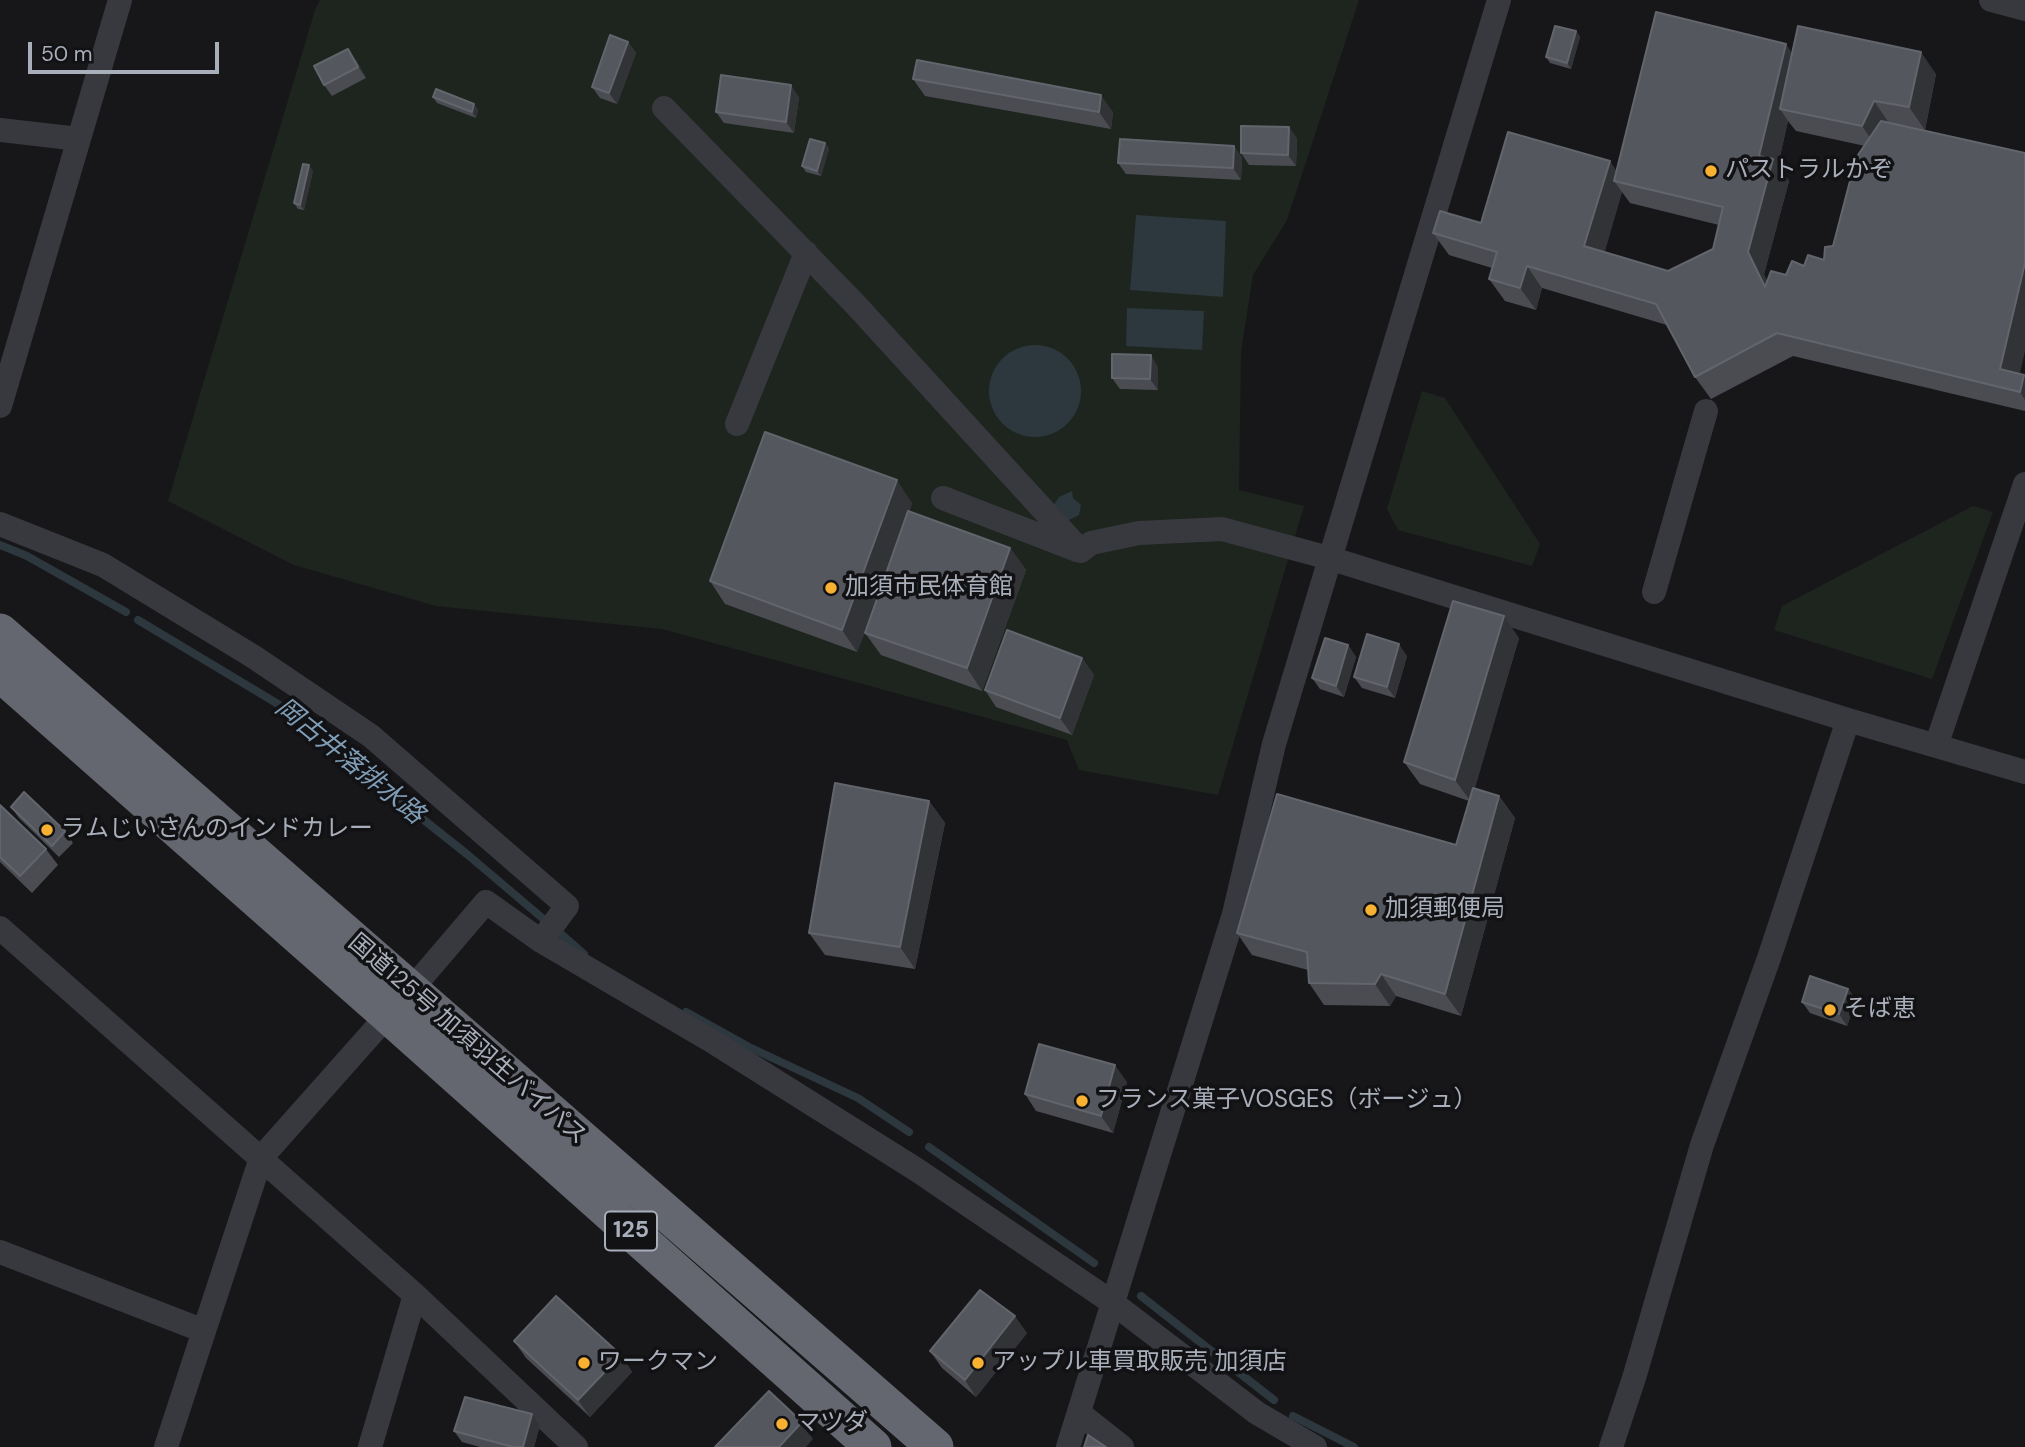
<!DOCTYPE html>
<meta charset="utf-8">
<style>
body{margin:0}
#map{position:relative;width:2025px;height:1447px;overflow:hidden;background:#17171a;font-family:"DM Sans",sans-serif}
canvas{display:block}
.scale{position:absolute;left:28px;top:42px;width:191px;height:32px;box-sizing:border-box;border:4px solid #a9afba;border-top:0;padding-left:9px;font-size:21px;line-height:24px;white-space:nowrap;color:#a9afba;-webkit-text-stroke:5px #121215;paint-order:stroke}
</style>
<div id="map">
<canvas width="2025" height="1447"></canvas>
<div class="scale">50 m</div>
</div>
<script>
const c = document.querySelector('canvas').getContext('2d');
c.lineJoin = 'round';
function fillPath(path, color) {
  c.fillStyle = color;
  c.fill(path, 'evenodd');
}
function poly(rows) {
  const path = new Path2D();
  for (const r of rows) {
    if (r.length === 3) {
      path.moveTo(r[0] + r[2], r[1]);
      path.arc(r[0], r[1], r[2], 0, 2 * Math.PI);
      continue;
    }
    path.moveTo(r[0], r[1]);
    for (let i = 2; i < r.length; i += 2) path.lineTo(r[i], r[i + 1]);
  }
  return path;
}
function strokePath(path, color, width, dash) {
  c.strokeStyle = color;
  c.lineWidth = width;
  c.lineCap = dash ? 'butt' : 'round';
  c.setLineDash(dash || []);
  c.stroke(path);
}
function label(font, color, halo, rows, align = 'center') {
  c.font = font + ' "DM Sans","Noto Sans JP",sans-serif';
  c.lineWidth = 7;
  c.setLineDash([]);
  c.textBaseline = 'middle';
  c.strokeStyle = halo;
  c.fillStyle = color;
  for (const [text, x, y, turn = 0] of rows) {
    c.save();
    c.translate(x, y);
    c.rotate((+turn || 0) * Math.PI / 180);
    c.textAlign = isNaN(turn) ? turn : align;
    if (halo) c.strokeText(text, 0, 0);
    c.fillText(text, 0, 0);
    c.restore();
  }
}
fillPath(poly([
 [320,0,1359,0,1287,220,1253,275,1241,352,1239,490,1304,506,1218,795,1079,770,1067,740,662,629,436,606,294,565,168,501,315,10],
 [1422,391,1445,398,1540,544,1532,566,1398,530,1387,509],
 [1973,506,1993,512,1932,679,1774,630,1782,606]
]), '#1d251e');
fillPath(poly([
 [1136,215,1226,221,1223,297,1130,290],
 [1127,308,1204,311,1202,350,1126,346],
 [1035,391,46],
 [1072,491,1073,498,1081,505,1079,515,1065,522,1050,511,1059,497]
]), '#2d373e');
strokePath(poly([
 [0,545,27,556,126,612],
 [138,620,278,704,468,855,547,922],
 [560,933,584,954],
 [686,1012,749,1047,858,1098,909,1132],
 [929,1147,1094,1263],
 [1141,1296,1274,1400],
 [1293,1416,1354,1447]
]), '#2d373e', 8);
strokePath(poly([
 [1991,0,2025,9],
 [664,108,855,304,1081,551,1091,543,1139,533,1222,529,1329,558,1848,720,2025,772],
 [0,130,79,139],
 [0,406,120,0],
 [737,424,806,253],
 [943,498,1077,550],
 [0,524,103,565,254,657,371,736,567,906,541,941],
 [1654,592,1706,411],
 [1936,746,2025,484],
 [0,928,415,1295,576,1447],
 [410,991,486,902,541,941,715,1043,917,1170,1113,1303,1257,1413,1315,1447],
 [0,1252,204,1331,166,1447],
 [204,1331,261,1158,388,1015],
 [1079,1413,1122,1447],
 [370,1447,415,1295],
 [1068,1447,1234,914,1274,744,1499,0],
 [1611,1447,1634,1378,1702,1145,1769,958,1848,720]
]), '#38393f', 24);
strokePath(poly([
 [0,632,935,1447],
 [0,673,388,1015,873,1447]
]), '#646770', 37);
fillPath(poly([
 [1576,31,1580,37,1571,69,1550,63,1546,57],
 [628,42,636,53,617,104,600,98,592,87],
 [1792,53,1936,74,1925,130,1901,125,2020,374,2025,376,2025,411,1793,356,1711,399,1695,377,1667,325,1542,288,1536,310,1505,301,1489,279,1492,268,1449,255,1433,233,1481,223,1617,171],
 [1788,121,1796,131,1865,146,1833,246,1824,260,1804,266,1786,275,1767,282,1764,274,1789,181,1778,165],
 [1622,192,1630,203,1719,225,1713,249,1668,271,1604,252],
 [356,60,366,78,332,96,324,85],
 [913,79,1113,112,1111,129,925,96],
 [433,97,474,104,478,110,476,118,437,103],
 [799,97,794,133,724,123,716,112],
 [1297,138,1296,166,1249,165,1241,153],
 [825,143,829,149,821,176,806,172,802,166],
 [1242,157,1241,180,1126,174,1118,163],
 [313,171,304,210,298,209,294,203],
 [1158,367,1158,390,1120,389,1112,378],
 [912,503,909,512,1010,548,1026,570,982,691,881,655,865,633,881,589,857,652,725,604,710,581],
 [1519,638,1474,789,1499,796,1515,818,1461,1016,1396,996,1390,1006,1324,1005,1309,983,1308,970,1252,955,1237,933,1456,845,1469,801,1420,784,1404,762],
 [1348,645,1356,657,1344,697,1320,689,1312,678],
 [1407,656,1395,698,1362,688,1354,677],
 [1082,658,1094,675,1072,735,996,707,985,690],
 [929,801,945,823,915,969,825,955,809,933],
 [0,805,46,849,58,865,32,893,0,862],
 [11,807,65,831,73,843,59,857,19,818],
 [1848,989,1856,1000,1847,1026,1810,1013,1802,1002],
 [1127,1082,1113,1133,1036,1111,1025,1094],
 [1027,1333,976,1397,942,1368,930,1351],
 [514,1341,621,1355,632,1372,590,1417,526,1358],
 [532,1414,540,1425,534,1447,480,1447,462,1442,454,1431]
]), '#4a4c52');
fillPath(poly([
 [1576,31,1580,37,1571,69,1567,63],
 [628,42,636,53,617,104,609,93],
 [1786,44,1801,66,1780,109,1788,121,1778,165,1789,181,1764,274,1781,310,1765,287,1748,252,1759,156],
 [348,49,356,60,366,78,358,67],
 [1921,52,1936,74,1925,130,1909,107],
 [791,85,799,97,794,133,786,122],
 [1101,95,1113,112,1111,129,1099,112],
 [1874,101,1889,123,1878,149,1862,126],
 [474,104,478,110,476,118,472,112],
 [1289,127,1297,138,1296,166,1288,155],
 [825,143,829,149,821,176,817,171],
 [1234,146,1242,157,1241,180,1233,168],
 [1610,161,1625,184,1614,181,1622,192,1600,269,1584,246],
 [309,165,313,171,304,210,300,205],
 [2025,263,2025,351,2016,391,2000,369],
 [1527,266,1542,288,1536,310,1520,288],
 [1151,355,1158,367,1158,390,1150,379],
 [2024,375,2025,376,2025,400,2020,392],
 [897,480,912,503,857,652,842,630],
 [1010,548,1026,570,982,691,967,668],
 [1504,616,1519,638,1471,802,1455,780],
 [1399,644,1407,656,1395,698,1387,687],
 [1348,645,1356,657,1344,697,1336,686],
 [1082,658,1094,675,1072,735,1060,718],
 [1499,796,1515,818,1461,1016,1445,994],
 [929,801,945,823,915,969,900,947],
 [1381,974,1396,996,1390,1006,1375,984],
 [1848,989,1856,1000,1847,1026,1839,1014],
 [1115,1065,1127,1082,1113,1133,1101,1116],
 [1015,1316,1027,1333,976,1397,965,1380],
 [621,1355,632,1372,590,1417,578,1400],
 [532,1414,540,1425,534,1447,523,1447],
 [802,1422,813,1439,806,1447,779,1447]
]), '#313337');
const building = poly([
 [1656,12,1786,44,1759,156,1773,159,1748,252,1765,287,1771,271,1786,275,1792,261,1804,266,1808,255,1824,260,1825,247,1833,246,1856,158,1881,121,2025,153,2025,263,2000,369,2024,375,2020,392,1777,333,1695,377,1656,304,1527,266,1520,288,1489,279,1497,252,1433,233,1440,211,1481,223,1508,132,1610,161,1584,246,1668,271,1713,249,1723,207,1614,181,1656,12],
 [1555,26,1576,31,1567,63,1546,57,1555,26],
 [1798,26,1921,52,1909,107,1874,101,1862,126,1780,109,1798,26],
 [610,35,628,42,609,93,592,87,610,35],
 [348,49,358,67,324,85,314,66,348,49],
 [917,60,1101,95,1099,112,913,79,917,60],
 [721,75,791,85,786,122,716,112,721,75],
 [436,89,474,104,472,112,433,97,436,89],
 [1241,126,1289,127,1288,155,1241,153,1241,126],
 [810,139,825,143,817,171,802,166,810,139],
 [1120,139,1234,146,1233,168,1118,163,1120,139],
 [303,164,309,165,300,205,294,203,303,164],
 [1112,354,1151,355,1150,379,1112,378,1112,354],
 [765,432,897,480,842,630,710,581,765,432],
 [908,511,1010,548,967,668,865,633,908,511],
 [1453,601,1504,616,1455,780,1404,762,1453,601],
 [1007,630,1082,658,1060,718,985,690,1007,630],
 [1367,634,1399,644,1387,687,1354,677,1367,634],
 [1325,638,1348,645,1336,686,1312,678,1325,638],
 [835,783,929,801,900,947,809,933,835,783],
 [1473,788,1499,796,1445,994,1381,974,1375,984,1309,983,1307,952,1237,933,1277,794,1456,845,1473,788],
 [24,792,65,831,52,846,11,807,24,792],
 [0,805,46,849,20,876,0,857,0,805],
 [1810,976,1848,989,1839,1014,1802,1002,1810,976],
 [1039,1044,1115,1065,1101,1116,1025,1094,1039,1044],
 [980,1290,1015,1316,965,1380,930,1351,980,1290],
 [556,1296,621,1355,578,1400,514,1341,556,1296],
 [769,1391,802,1422,779,1447,715,1447,769,1391],
 [465,1397,532,1414,523,1447,513,1447,454,1431,465,1397],
 [1088,1435,1106,1447,1084,1447,1088,1435]
]);
fillPath(building, '#54575d');
strokePath(building, '#62656c', 2);
for (const [x, y, r, color] of [
 [1711,171,7,"#f8b131"],
 [831,588,7,"#f8b131"],
 [47,830,7,"#f8b131"],
 [1371,910,7,"#f8b131"],
 [1830,1010,7,"#f8b131"],
 [1082,1101,7,"#f8b131"],
 [584,1363,7,"#f8b131"],
 [978,1363,7,"#f8b131"],
 [782,1424,7,"#f8b131"]
]) {
  const dot = new Path2D();
  dot.arc(x, y, r, 0, 2 * Math.PI);
  c.fillStyle = color;
  c.fill(dot);
  strokePath(dot, '#121215', 2.5);
}
for (const [x, y, w] of [
 [631,1231,52]
]) {
  const box = new Path2D();
  box.roundRect(x - w / 2, y - 19.5, w, 39, 5);
  c.fillStyle = '#121215';
  c.fill(box);
  strokePath(box, '#a9afba', 2);
}
label('bold 23px', '#a9afba', null, [
 ["125",631,1231]
]);
label('24px', '#a9afba', '#121215', [
 ["パストラルかぞ",1725,171],
 ["加須市民体育館",845,588],
 ["ラムじいさんのインドカレー",61,830],
 ["加須郵便局",1385,910],
 ["そば恵",1844,1010],
 ["フランス菓子VOSGES（ボージュ）",1096,1101],
 ["ワークマン",598,1363],
 ["アップル車買取販売 加須店",992,1363],
 ["マツダ",796,1424]
], 'left');
label('24px', '#a9afba', '#121215', [
 ["国道125号 加須羽生バイパス",467,1040,41]
]);
label('italic 26px', '#7f9db6', '#121215', [
 ["岡古井落排水路",349,762,39]
]);
</script>
